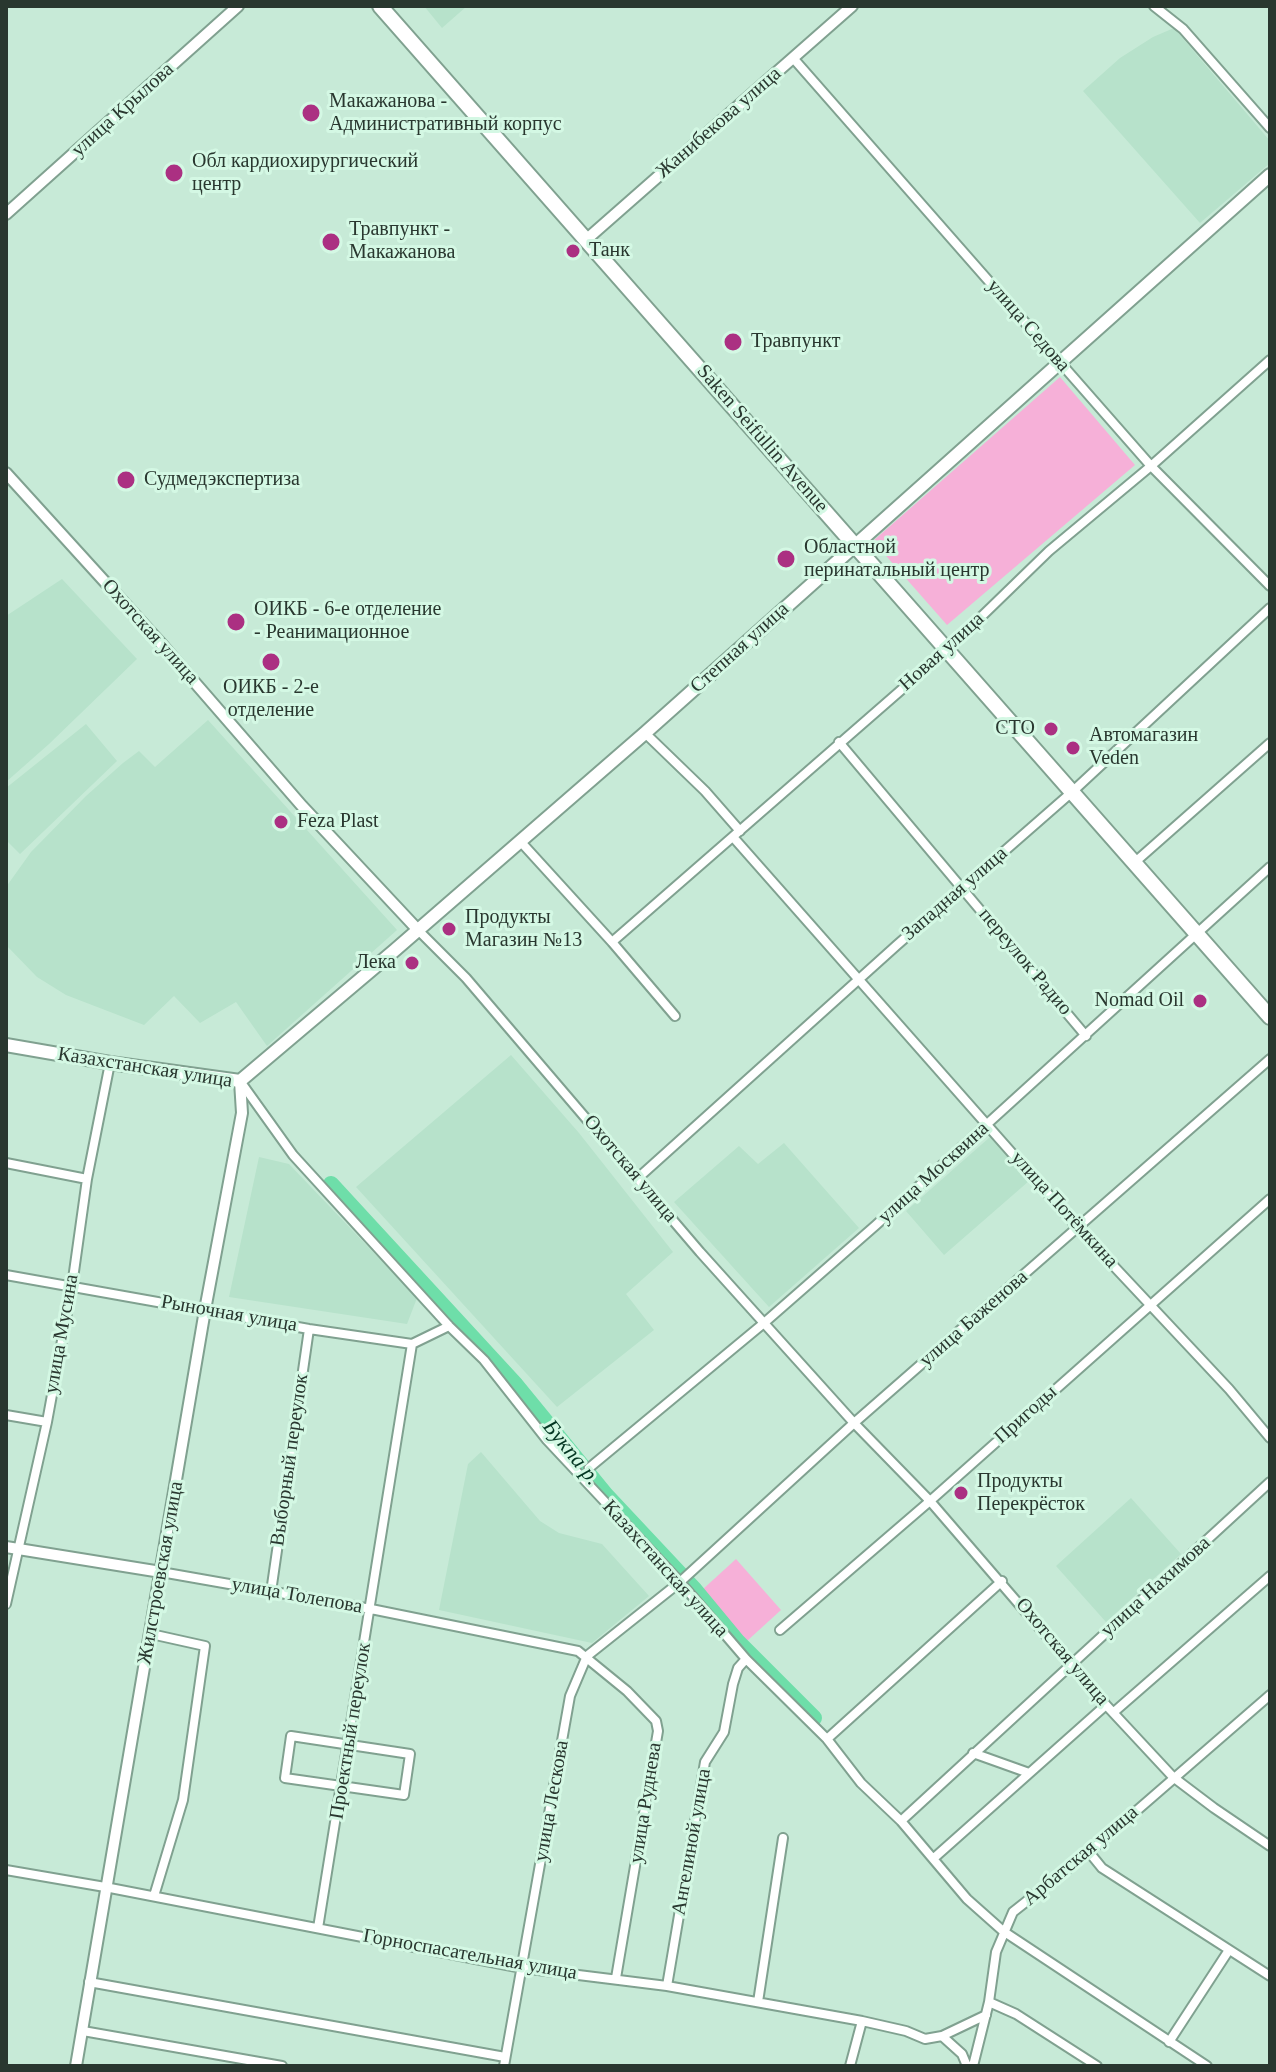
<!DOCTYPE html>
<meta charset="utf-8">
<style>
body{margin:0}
#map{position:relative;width:1276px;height:2072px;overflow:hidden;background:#c7ead7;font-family:Georgia,serif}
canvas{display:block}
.frame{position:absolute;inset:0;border:8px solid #29372f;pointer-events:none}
</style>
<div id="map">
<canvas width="1276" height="2072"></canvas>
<div class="frame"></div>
</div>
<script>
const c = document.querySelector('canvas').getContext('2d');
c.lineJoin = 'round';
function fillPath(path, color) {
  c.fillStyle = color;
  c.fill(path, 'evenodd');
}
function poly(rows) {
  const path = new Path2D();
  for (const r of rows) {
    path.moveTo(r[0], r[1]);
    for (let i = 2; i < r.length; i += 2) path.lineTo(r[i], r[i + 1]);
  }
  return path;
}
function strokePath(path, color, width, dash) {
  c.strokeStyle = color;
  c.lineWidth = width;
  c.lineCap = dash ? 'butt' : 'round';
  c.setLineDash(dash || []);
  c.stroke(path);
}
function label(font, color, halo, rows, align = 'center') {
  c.font = font + ' Georgia,serif';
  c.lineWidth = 6;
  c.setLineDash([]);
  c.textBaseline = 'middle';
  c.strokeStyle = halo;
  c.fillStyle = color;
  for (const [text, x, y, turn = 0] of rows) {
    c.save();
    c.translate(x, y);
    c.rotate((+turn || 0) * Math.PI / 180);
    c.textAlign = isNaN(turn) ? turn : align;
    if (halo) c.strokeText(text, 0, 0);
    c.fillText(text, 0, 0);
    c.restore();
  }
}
fillPath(poly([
 [424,6,467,6,442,28],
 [1174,28,1270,141,1270,163,1200,223,1083,91,1120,58,1153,37],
 [62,579,137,659,49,744,6,782,6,616],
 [208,720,397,930,267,1046,236,1002,200,1023,174,996,144,1025,66,995,37,977,6,945,6,887,31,852,86,796,123,763,139,751,155,767],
 [86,724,117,761,20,854,6,840,6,788],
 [511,1055,579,1133,673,1252,626,1294,654,1330,557,1407,356,1187],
 [990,1137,1029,1181,944,1255,906,1211],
 [784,1143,859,1228,769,1307,674,1202,739,1146,758,1164],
 [259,1157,289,1164,417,1298,407,1324,229,1297],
 [481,1452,540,1521,559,1533,602,1544,649,1596,592,1643,439,1610,468,1464],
 [1131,1498,1181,1554,1106,1622,1056,1566]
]), '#b7e2cb');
fillPath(poly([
 [1060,377,1135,465,947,625,873,541],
 [736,1559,781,1610,747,1641,702,1590]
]), '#f6b0d8');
strokePath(poly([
 [331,1184,516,1385,606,1495,695,1590,738,1642,814,1718]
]), '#6edea9', 16);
const minor = poly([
 [1154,6,1183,29,1270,128],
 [793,58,1151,466,1270,586],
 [645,733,705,791,740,831],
 [839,742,1086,1036],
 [733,837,1078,1228,1229,1389,1270,1438],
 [520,841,612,942,675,1016],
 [1134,863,1270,743],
 [418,930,466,978,700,1252,854,1423,930,1501,1106,1705,1173,1777,1214,1808,1270,1846],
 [612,942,947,650,1049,551,1151,466,1270,360],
 [240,1081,293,1155,449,1326,484,1360,547,1440,680,1582,746,1659,827,1739,861,1783,901,1821,967,1899,1003,1931,1207,2066],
 [6,1163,87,1179],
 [638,1178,897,945,1072,792,1270,608],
 [6,1275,309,1329,412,1344,449,1326],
 [6,1415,47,1422],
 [589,1468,764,1323,876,1225,1270,867],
 [161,1572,371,1609,578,1651,627,1691,656,1721,658,1731,616,1978],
 [271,1592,309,1329],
 [6,1604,47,1422,72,1286,87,1179,110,1063],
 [780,1630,930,1501,1270,1199],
 [151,1634,205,1646,183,1800,154,1896],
 [1114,1712,1270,1576],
 [291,1736,410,1754,404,1795,285,1778,291,1736],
 [827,1739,1002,1581],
 [973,1753,1029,1773],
 [901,1821,1270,1482],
 [1089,1852,1102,1868,1270,1976],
 [934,1858,1106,1705],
 [6,1870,105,1887,522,1968,667,1986,862,2021,906,2031,925,2039,942,2036,962,2054,967,2066],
 [318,1928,412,1344],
 [89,1982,505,2057],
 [667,1986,705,1762,724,1732,733,1684,738,1668,746,1659],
 [758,2002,783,1838],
 [989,2002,1016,2014,1097,2066],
 [83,2031,282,2066],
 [942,2036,986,2015],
 [1169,2042,1229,1950],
 [504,2066,570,1696,587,1656,680,1582,854,1423,1270,1059],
 [850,2066,862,2021],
 [973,2066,989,2002,996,1952,1013,1912,1089,1852,1270,1695]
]);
const tertiary = poly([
 [6,214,238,6],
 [587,239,852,6],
 [6,473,164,647,302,806,418,930],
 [6,1547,161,1572],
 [76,2066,205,1310,242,1113,240,1081]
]);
const secondary = poly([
 [6,1045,110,1063,240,1081,395,950,645,733,1270,175]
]);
const primary = poly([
 [380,6,1270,1017]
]);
strokePath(minor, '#80a190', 12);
strokePath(tertiary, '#80a190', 14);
strokePath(secondary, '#80a190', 16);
strokePath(primary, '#80a190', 18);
strokePath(minor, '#fff', 8);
strokePath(tertiary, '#fff', 10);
strokePath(secondary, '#fff', 12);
strokePath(primary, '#fff', 14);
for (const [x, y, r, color] of [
 [311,113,10,"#ab3082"],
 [174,173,10,"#ab3082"],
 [331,242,10,"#ab3082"],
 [573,251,8,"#ab3082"],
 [733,342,10,"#ab3082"],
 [126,480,10,"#ab3082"],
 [786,559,10,"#ab3082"],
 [236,622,10,"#ab3082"],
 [271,662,10,"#ab3082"],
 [1051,729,8,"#ab3082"],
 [1073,748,8,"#ab3082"],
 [281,822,8,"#ab3082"],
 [449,929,8,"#ab3082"],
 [412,963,8,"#ab3082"],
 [1200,1001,8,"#ab3082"],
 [961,1493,8,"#ab3082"]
]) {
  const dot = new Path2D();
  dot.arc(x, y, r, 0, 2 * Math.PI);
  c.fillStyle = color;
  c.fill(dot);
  strokePath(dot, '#d4f8e4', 3);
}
label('20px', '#29372f', '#d4f8e4', [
 ["Макажанова -",329,102],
 ["Административный корпус",329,125],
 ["Обл кардиохирургический",192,162],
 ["центр",192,185],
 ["Травпункт -",349,230],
 ["Макажанова",349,253],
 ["Танк",589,251],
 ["Травпункт",751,342],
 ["Судмедэкспертиза",144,480],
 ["Областной",804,548],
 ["перинатальный центр",804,571],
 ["ОИКБ - 6-е отделение",254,610],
 ["- Реанимационное",254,633],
 ["ОИКБ - 2-е",271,688,"center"],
 ["отделение",271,711,"center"],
 ["СТО",1035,729,"right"],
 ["Автомагазин",1089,736],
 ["Veden",1089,759],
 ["Feza Plast",297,822],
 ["Продукты",465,918],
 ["Магазин №13",465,941],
 ["Лека",396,963,"right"],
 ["Nomad Oil",1184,1001,"right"],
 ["Продукты",977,1482],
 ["Перекрёсток",977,1505]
], 'left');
label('20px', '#29372f', '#d4f8e4', [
 ["улица Крылова",123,110,-42],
 ["Жанибекова улица",719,123,-41],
 ["улица Седова",1028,326,49],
 ["Saken Seifullin Avenue",762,439,49],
 ["Охотская улица",150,632,48],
 ["Степная улица",740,648,-42],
 ["Новая улица",942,652,-42],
 ["Западная улица",955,894,-41],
 ["переулок Радио",1025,962,50],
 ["Казахстанская улица",145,1068,9],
 ["Охотская улица",630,1169,50],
 ["улица Москвина",934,1173,-42],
 ["улица Потёмкина",1064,1210,48],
 ["Рыночная улица",229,1314,10],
 ["улица Баженова",974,1319,-41],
 ["улица Мусина",62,1334,-80],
 ["Пригоды",1026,1415,-42],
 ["Выборный переулок",290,1460,-82],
 ["Казахстанская улица",665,1569,48],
 ["Жилстроевская улица",161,1573,-80],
 ["улица Нахимова",1156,1587,-42],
 ["улица Толепова",297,1596,10],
 ["Охотская улица",1062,1652,50],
 ["Проектный переулок",351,1731,-81],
 ["улица Лескова",552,1801,-80],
 ["улица Руднева",646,1803,-81],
 ["Ангелиной улица",692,1842,-80],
 ["Арбатская улица",1081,1856,-40],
 ["Горноспасательная улица",470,1955,10]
]);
label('italic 22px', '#043723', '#d4f8e4', [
 ["Букпа р.",571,1453,51]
]);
</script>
